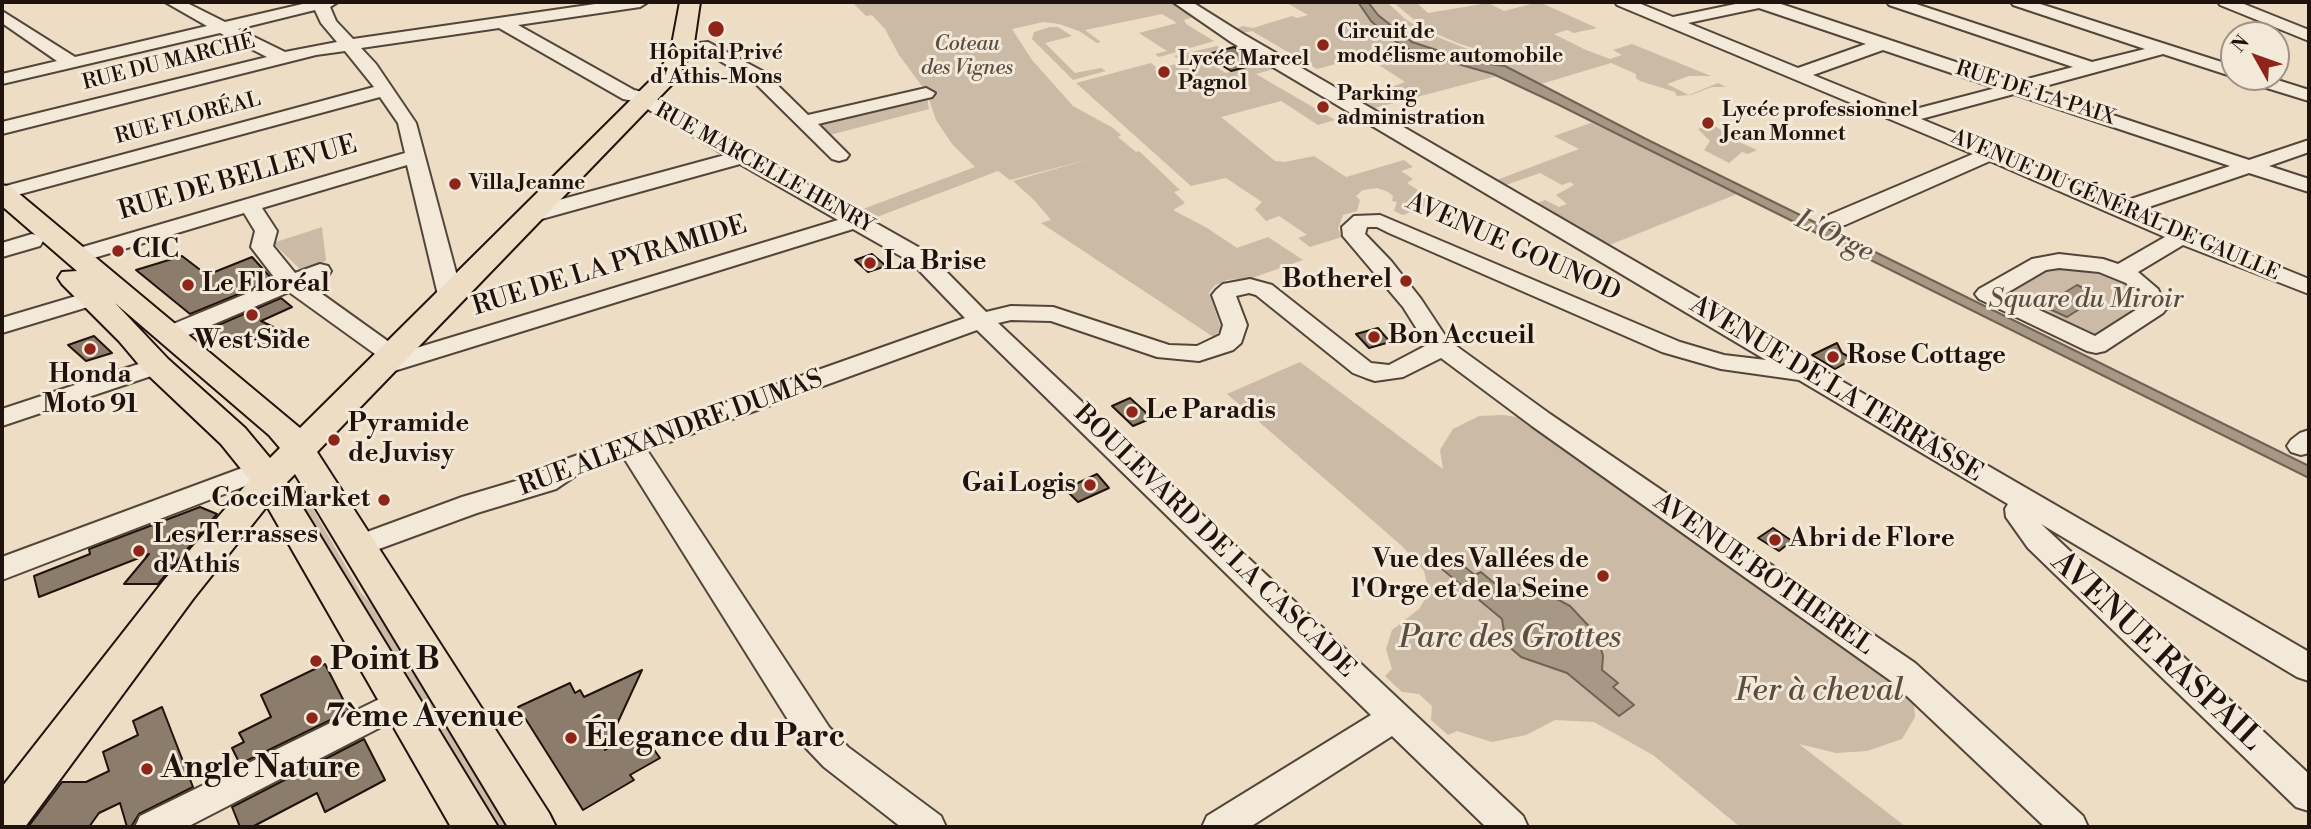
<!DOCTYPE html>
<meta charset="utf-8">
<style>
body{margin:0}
#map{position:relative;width:2311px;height:829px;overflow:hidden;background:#edddc5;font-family:"Libre Bodoni",serif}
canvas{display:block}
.frame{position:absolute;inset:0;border:4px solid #20120c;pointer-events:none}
.north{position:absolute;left:2220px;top:21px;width:70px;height:70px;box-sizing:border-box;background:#f3e9d9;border:2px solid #9f9387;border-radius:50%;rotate:310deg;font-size:19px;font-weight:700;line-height:28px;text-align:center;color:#20120c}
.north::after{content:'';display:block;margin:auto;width:24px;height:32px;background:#8f2418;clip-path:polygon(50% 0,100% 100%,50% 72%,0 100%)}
</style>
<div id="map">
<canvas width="2311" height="829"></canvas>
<div class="frame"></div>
<div class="north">N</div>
</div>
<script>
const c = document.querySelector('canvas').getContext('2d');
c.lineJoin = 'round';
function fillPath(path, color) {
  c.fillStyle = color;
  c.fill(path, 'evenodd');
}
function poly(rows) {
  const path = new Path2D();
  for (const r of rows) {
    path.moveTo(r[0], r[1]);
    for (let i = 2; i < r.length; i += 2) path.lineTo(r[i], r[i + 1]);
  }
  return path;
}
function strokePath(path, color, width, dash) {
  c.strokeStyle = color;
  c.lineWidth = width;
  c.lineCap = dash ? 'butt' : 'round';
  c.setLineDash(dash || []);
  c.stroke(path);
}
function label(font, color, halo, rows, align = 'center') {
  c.font = font + ' "Libre Bodoni",serif';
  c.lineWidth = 6;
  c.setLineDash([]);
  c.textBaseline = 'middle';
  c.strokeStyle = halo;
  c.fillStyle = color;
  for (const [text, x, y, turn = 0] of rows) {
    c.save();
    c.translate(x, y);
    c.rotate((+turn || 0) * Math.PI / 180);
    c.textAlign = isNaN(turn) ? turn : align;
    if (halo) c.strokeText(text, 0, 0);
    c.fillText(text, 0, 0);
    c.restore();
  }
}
fillPath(poly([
 [852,2,1172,2,1193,17,1184,20,1186,24,1214,41,1159,57,1155,54,1167,51,1139,33,1177,23,1162,14,1085,30,1101,42,1097,43,1079,31,1059,24,1044,22,1012,29,1032,60,1073,106,1113,128,1121,135,1118,137,1136,152,1139,151,1180,190,1174,192,1185,203,1173,210,1207,228,1237,248,1268,237,1303,260,1252,278,1227,280,1214,286,1209,293,1221,328,1215,338,1041,223,1051,220,1035,201,1013,181,1090,159,1010,180,998,171,869,220,855,212,975,167,952,144,936,120,927,93,899,55,885,29,872,15,866,16],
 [1285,2,1358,2,1371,21,1412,50,1497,76,1371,109,1356,100,1405,82,1365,56,1317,69,1252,31,1243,33,1236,29,1243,26,1253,28,1292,16,1297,18,1308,15],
 [1368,2,1387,2,1404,18,1427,33,1493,59,1499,56,1460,44,1425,29,1393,2,1416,2,1428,13,1488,3,1504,11,1539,2,1597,28,1574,33,1567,30,1554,34,1586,50,1610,59,1622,55,1613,50,1632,44,1711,76,1689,76,1667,84,1689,95,1718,83,1726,87,1712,87,1691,95,1677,96,1675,92,1640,81,1636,78,1636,74,1611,63,1541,84,1506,65,1473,62,1412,42,1378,15],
 [1050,27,1058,27,1072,36,1045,43,1075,73,1101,68,1106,71,1073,80,1032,39,1034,32],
 [1217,46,1224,50,1200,57,1226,73,1264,62,1274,69,1256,74,1335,120,1318,125,1281,101,1221,117,1275,161,1285,162,1314,156,1346,177,1404,160,1413,167,1401,171,1413,179,1407,183,1436,202,1403,215,1394,211,1397,202,1392,201,1393,196,1388,192,1377,188,1363,190,1356,196,1360,200,1357,211,1343,215,1338,229,1342,237,1310,247,1298,238,1307,235,1279,216,1266,221,1255,209,1262,202,1226,178,1191,186,1076,83,1151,63,1156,67,1154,70,1183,62,1174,56],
 [927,97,929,109,826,136,815,125],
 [1591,123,1641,145,1737,194,1607,246,1535,204,1545,200,1559,207,1567,204,1556,195,1574,185,1570,182,1562,185,1540,173,1503,186,1494,181,1579,149,1554,136],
 [1712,124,1737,141,1757,150,1748,154,1742,152,1729,163,1704,150,1710,141,1698,129],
 [322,227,326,261,301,270,273,243],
 [2048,265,2078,265,2131,282,2142,299,2138,305,2146,308,2098,339,2002,293],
 [1300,362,1443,469,1440,450,1453,429,1479,416,1503,415,1523,418,1913,695,1915,717,1902,739,1867,751,1836,753,1799,744,1906,827,1740,827,1653,755,1594,722,1555,720,1526,735,1492,742,1457,731,1448,735,1431,720,1432,706,1419,694,1402,692,1385,676,1392,669,1386,649,1392,630,1419,609,1429,593,1424,571,1402,546,1227,394],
 [309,502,361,593,382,614,405,646,507,827,493,827,300,505]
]), '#cabaa6');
const water = poly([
 [1358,2,1368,2,1378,15,1412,42,1473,62,1505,66,1646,139,2309,466,2309,478,1557,104,1493,74,1412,51,1390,38,1371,21,1358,2],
 [2077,285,2100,296,2067,317,2043,306,2077,285],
 [1457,561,1475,575,1481,572,1494,583,1522,585,1540,590,1570,606,1597,635,1603,656,1602,670,1618,683,1613,687,1634,705,1619,716,1567,673,1521,657,1506,644,1502,619,1442,569,1457,561]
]);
fillPath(water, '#a79886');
strokePath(water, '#716255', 2);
const building = poly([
 [1234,47,1261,63,1231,71,1205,55,1234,47],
 [872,254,886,266,868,272,855,260,872,254],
 [182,256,207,275,252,257,273,280,190,314,136,270,182,256],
 [281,298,292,307,261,321,294,337,280,344,261,347,253,337,242,342,227,343,207,330,281,298],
 [1378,328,1390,342,1369,348,1356,334,1378,328],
 [94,336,112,353,86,361,68,345,94,336],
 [1837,343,1842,353,1853,359,1835,369,1812,355,1837,343],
 [1130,398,1152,418,1133,426,1112,406,1130,398],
 [1097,474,1109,488,1078,502,1065,489,1097,474],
 [200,507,217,514,158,584,124,584,149,554,39,597,34,576,90,554,89,549,200,507],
 [1773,528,1792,541,1779,551,1758,538,1773,528],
 [325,664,349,711,240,764,232,748,244,742,239,733,271,717,261,695,325,664],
 [642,670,605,750,640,730,660,758,630,775,634,780,583,810,518,707,570,683,575,693,580,690,584,697,642,670],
 [162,707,193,787,139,814,131,827,127,827,120,803,99,813,89,827,28,827,62,782,86,782,109,771,103,752,138,735,133,721,162,707],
 [364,739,385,780,325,812,317,793,252,827,240,827,232,807,364,739]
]);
fillPath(building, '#8b7c6c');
strokePath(building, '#20120c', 2);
const minor = poly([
 [165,2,185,2,225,22,311,2,338,2,330,7,336,21,353,39,609,2,648,2,640,7,518,25,634,90,646,93,927,252,986,312,1011,306,1053,307,1169,345,1197,346,1220,335,1223,325,1212,295,1216,290,1223,284,1250,279,1272,285,1371,363,1389,365,1427,345,1403,307,1343,236,1342,227,1354,216,1380,215,1680,342,1724,355,1766,360,1231,42,1173,2,1192,2,1243,34,2309,652,2309,681,2297,677,2041,524,2309,774,2309,811,2296,807,2028,548,2006,517,2005,509,2008,504,1799,380,1721,369,1662,352,1389,233,1377,227,1367,227,1365,234,1391,261,1421,299,1448,340,1550,414,1915,663,2083,816,2088,827,2045,827,1891,681,1532,426,1441,358,1403,377,1375,381,1366,378,1353,373,1256,295,1249,293,1236,296,1247,325,1241,343,1233,350,1199,361,1157,357,1051,321,1011,320,998,323,1523,816,1528,827,1486,827,1392,736,1250,827,1202,827,1207,816,1371,715,977,330,647,450,829,727,848,747,941,816,946,827,901,827,824,767,805,747,624,458,578,474,556,489,477,513,368,553,358,556,348,553,343,546,348,539,462,497,536,475,558,462,965,318,911,262,853,229,381,375,372,372,368,367,372,362,382,359,289,292,179,339,170,341,161,339,158,334,161,329,277,281,251,247,255,231,244,213,77,263,69,261,66,256,69,251,405,153,398,123,380,97,2,199,2,187,374,87,345,51,316,55,2,134,2,122,267,57,220,33,2,84,2,74,57,61,2,23,2,11,75,57,207,26,165,2],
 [315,10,321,23,337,42,285,52,238,29,315,10],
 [499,28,623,99,634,101,725,155,522,210,519,215,522,220,538,220,740,164,838,220,403,352,308,284,328,276,331,271,328,266,320,264,295,273,273,246,277,231,262,208,407,165,438,295,442,300,450,302,458,300,462,295,416,123,376,64,361,48,499,28],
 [1615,2,1636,2,1673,17,1745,2,1775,2,2016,82,2073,67,1889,5,1887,2,1910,2,2092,62,2145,49,2013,5,2011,2,2034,2,2234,66,2234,77,2163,54,2034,89,2249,160,2309,140,2309,152,2269,166,2309,179,2309,192,2249,173,2140,210,2309,279,2309,294,2183,245,2138,272,2158,289,2167,308,2163,313,2105,351,2096,353,2087,351,1979,299,1975,294,1979,289,2032,259,2059,254,2103,259,2118,264,2165,237,1990,161,1845,225,1829,225,1826,220,1829,215,1973,154,1617,5,1615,2],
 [1759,8,1866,44,1798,68,1688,23,1759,8],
 [1883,50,1996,88,1904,112,1813,75,1883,50],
 [2014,94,2230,166,2122,202,1921,119,2014,94],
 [2059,268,2099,272,2126,283,2136,292,2142,306,2095,336,2005,294,2046,270,2059,268],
 [2218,2,2239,2,2309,30,2309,41,2220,5,2218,2],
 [708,42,764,72,808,115,926,88,935,93,932,97,818,124,849,155,846,159,839,161,832,159,752,80,705,52,682,55,673,50,682,45,708,42],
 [2241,77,2268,77,2309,90,2309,101,2244,81,2241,77],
 [32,234,40,236,43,241,40,246,2,257,2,243,32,234],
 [93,291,101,293,105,298,101,303,2,333,2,318,93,291],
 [157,358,166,361,170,366,166,371,2,426,2,409,157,358],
 [2309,430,2309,453,2301,455,2291,452,2287,446,2291,440,2300,433,2309,430],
 [261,461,271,464,275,470,271,476,2,580,2,557,261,461],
 [402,688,414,692,419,701,414,710,187,827,135,827,140,816,402,688]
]);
const major = poly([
 [680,2,700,2,693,50,676,80,317,452,549,813,556,827,508,827,295,474,287,482,498,827,451,827,267,506,193,599,25,827,2,827,2,787,165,579,250,480,221,444,146,373,119,341,62,284,58,278,62,272,77,271,2,206,2,185,11,187,300,428,659,72,671,50,680,2],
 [115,303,269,435,280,448,270,458,245,428,168,359,115,303]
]);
strokePath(minor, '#53453a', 4);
strokePath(major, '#20120c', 4);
fillPath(minor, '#f3e9d9');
fillPath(major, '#edddc5');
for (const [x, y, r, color] of [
 [716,29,9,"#8f2418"],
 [1323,45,7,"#8f2418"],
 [1164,72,7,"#8f2418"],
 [1323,107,7,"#8f2418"],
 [1708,123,7,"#8f2418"],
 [455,184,7,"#8f2418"],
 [118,251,7,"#8f2418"],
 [870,263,7,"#8f2418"],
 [1406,281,7,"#8f2418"],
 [188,285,7,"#8f2418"],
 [252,315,7,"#8f2418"],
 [1374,337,7,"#8f2418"],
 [90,349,7,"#8f2418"],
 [1833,357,7,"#8f2418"],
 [1132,412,7,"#8f2418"],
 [334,440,7,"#8f2418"],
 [1090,485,7,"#8f2418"],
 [384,500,7,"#8f2418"],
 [1775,540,7,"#8f2418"],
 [139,551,7,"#8f2418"],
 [1603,576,7,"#8f2418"],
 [316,661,7,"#8f2418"],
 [312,718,7,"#8f2418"],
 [571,738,7,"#8f2418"],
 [147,769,7,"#8f2418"]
]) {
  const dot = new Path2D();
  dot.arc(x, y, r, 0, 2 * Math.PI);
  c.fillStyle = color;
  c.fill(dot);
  strokePath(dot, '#f3e9d9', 2.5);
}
label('bold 21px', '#20120c', '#f3e9d9', [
 ["Circuit de",1337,33],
 ["modélisme automobile",1337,57],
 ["Hôpital Privé",716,54,"center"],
 ["d'Athis-Mons",716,78,"center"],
 ["Lycée Marcel",1178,60],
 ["Pagnol",1178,84],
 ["Parking",1337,95],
 ["administration",1337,119],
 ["Lycée professionnel",1722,111],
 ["Jean Monnet",1722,135],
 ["Villa Jeanne",469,184]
], 'left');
label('italic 21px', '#5c4d42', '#f3e9d9', [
 ["Coteau",967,45],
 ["des Vignes",967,69]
]);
label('21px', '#20120c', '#f3e9d9', [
 ["RUE DU MARCHÉ",169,63,-14],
 ["RUE DE LA PAIX",2035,94,18],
 ["RUE FLORÉAL",188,119,-15],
 ["RUE MARCELLE HENRY",764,169,29],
 ["AVENUE DU GÉNÉRAL DE GAULLE",2115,206,23]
]);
label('26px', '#20120c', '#f3e9d9', [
 ["RUE DE BELLEVUE",238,179,-16],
 ["AVENUE GOUNOD",1513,248,24],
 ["RUE DE LA PYRAMIDE",610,267,-17],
 ["AVENUE DE LA TERRASSE",1836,390,31],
 ["RUE ALEXANDRE DUMAS",671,434,-20],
 ["BOULEVARD DE LA CASCADE",1214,542,44],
 ["AVENUE BOTHEREL",1763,575,35]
]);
label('bold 26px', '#20120c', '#f3e9d9', [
 ["CIC",132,251],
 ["La Brise",884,263],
 ["Botherel",1392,281,"right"],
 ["Le Floréal",202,285],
 ["Bon Accueil",1388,337],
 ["West Side",252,342,"center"],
 ["Rose Cottage",1847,357],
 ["Honda",90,376,"center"],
 ["Moto 91",90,406,"center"],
 ["Le Paradis",1146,412],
 ["Pyramide",348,425],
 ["de Juvisy",348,455],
 ["Gai Logis",1076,485,"right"],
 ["CocciMarket",370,500,"right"],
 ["Les Terrasses",153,536],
 ["d'Athis",153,566],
 ["Abri de Flore",1789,540],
 ["Vue des Vallées de",1589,561,"right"],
 ["l'Orge et de la Seine",1589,591,"right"]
], 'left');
label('italic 26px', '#5c4d42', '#f3e9d9', [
 ["Square du Miroir",2086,301]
]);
label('italic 28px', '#5d4e43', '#f3e9d9', [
 ["L'Orge",1834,237,26]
]);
label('italic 32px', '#5c4d42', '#f3e9d9', [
 ["Parc des Grottes",1510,639],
 ["Fer à cheval",1819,692]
]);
label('32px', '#20120c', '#f3e9d9', [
 ["AVENUE RASPAIL",2156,652,43]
]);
label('bold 32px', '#20120c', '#f3e9d9', [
 ["Point B",330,661],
 ["7ème Avenue",326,718],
 ["Élegance du Parc",585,738],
 ["Angle Nature",161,769]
], 'left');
</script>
